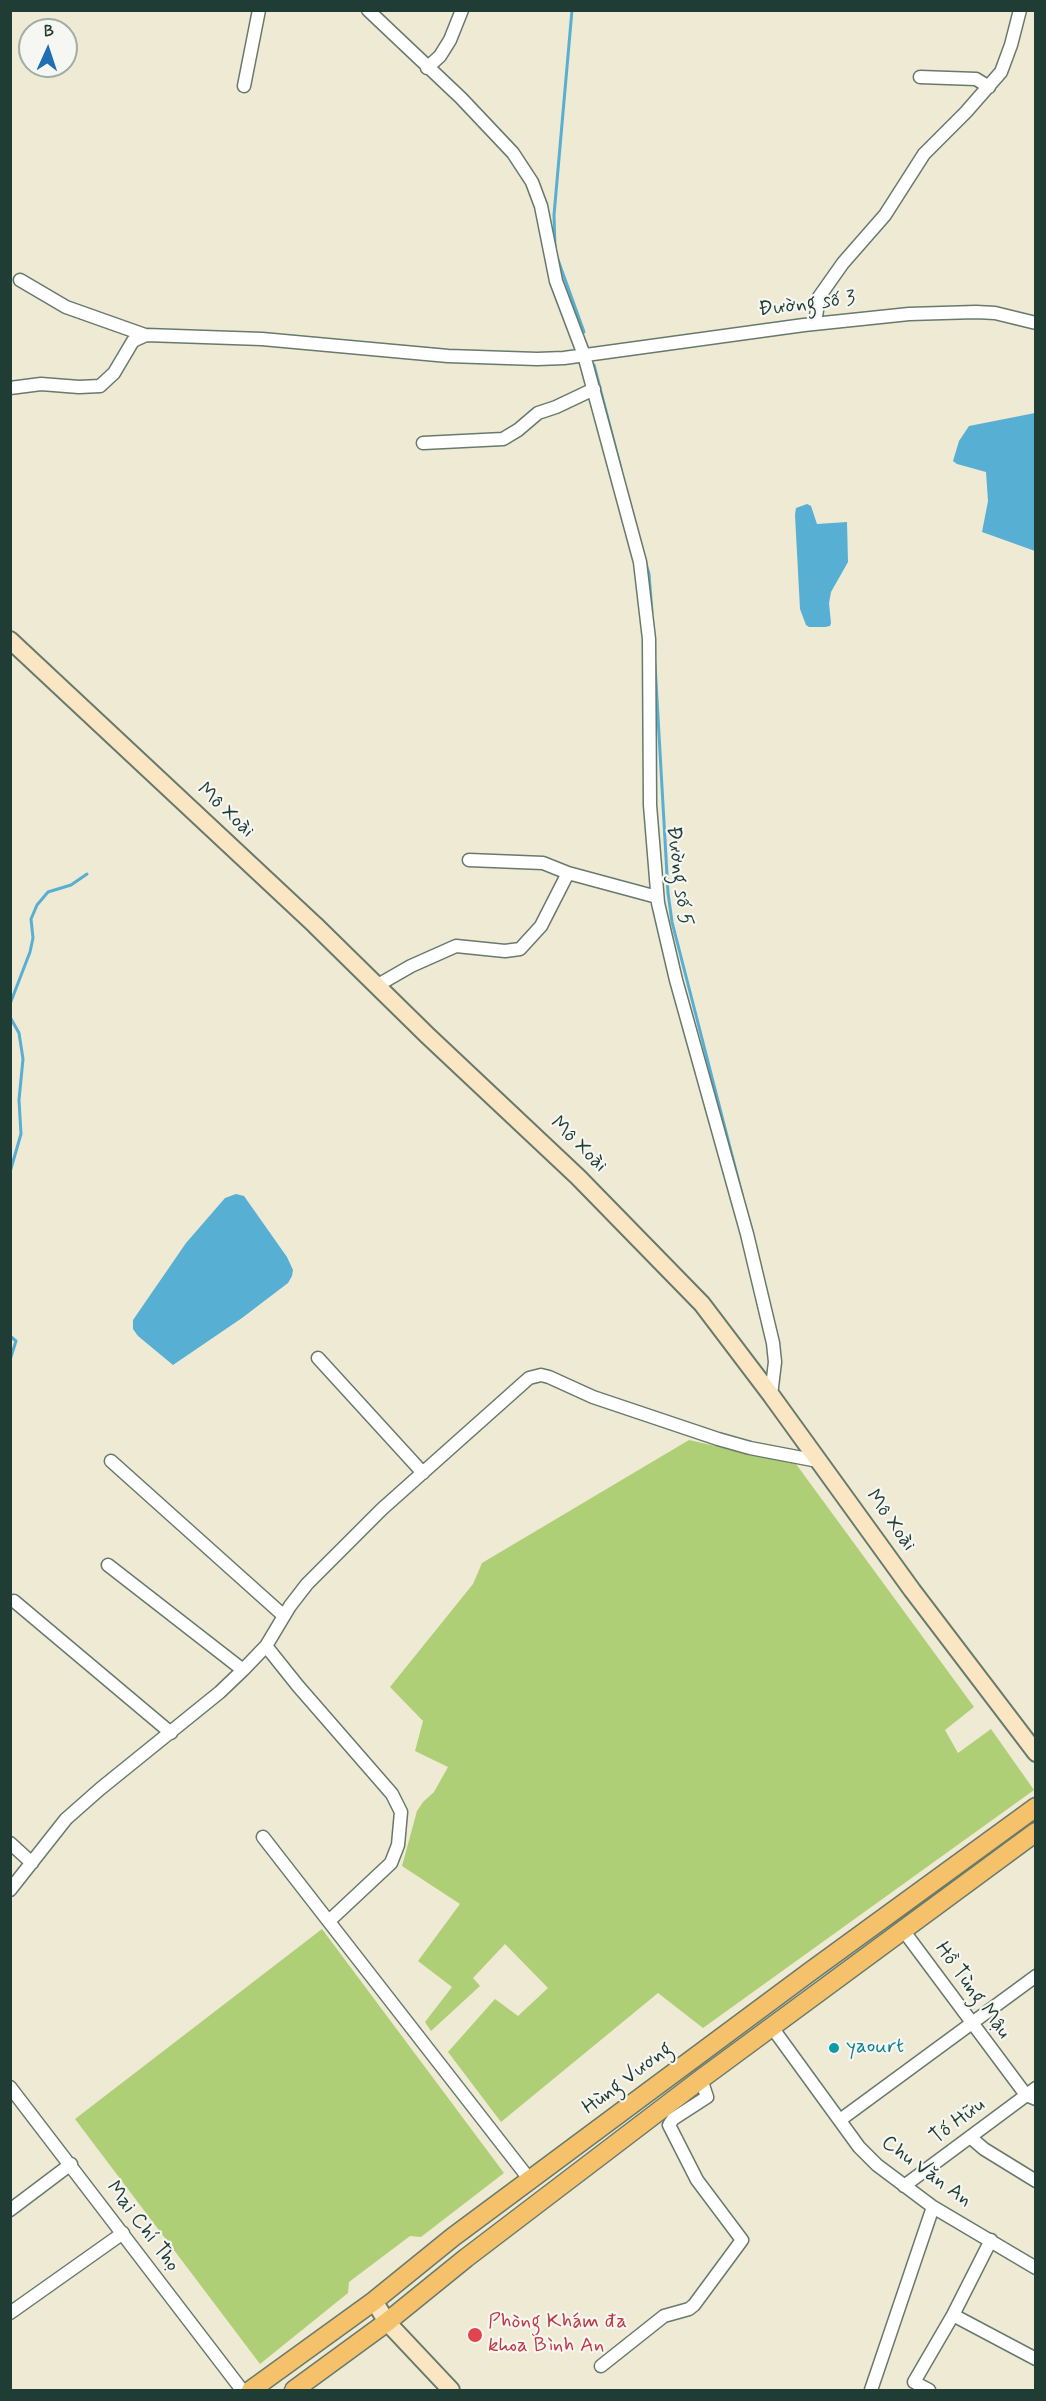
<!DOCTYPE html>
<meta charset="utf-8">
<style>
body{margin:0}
#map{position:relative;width:1046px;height:2401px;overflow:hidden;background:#eeead4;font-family:Mynerve,sans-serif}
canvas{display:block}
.frame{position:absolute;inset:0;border:12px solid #1f3d34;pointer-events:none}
.north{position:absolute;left:18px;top:18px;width:60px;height:60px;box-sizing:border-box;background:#f6f6f2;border:2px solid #a0aca6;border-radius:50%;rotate:3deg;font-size:16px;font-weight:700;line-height:24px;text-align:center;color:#1f3d34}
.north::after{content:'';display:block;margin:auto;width:21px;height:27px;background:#1f6fb2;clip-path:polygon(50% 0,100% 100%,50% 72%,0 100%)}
</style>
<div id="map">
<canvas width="1046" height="2401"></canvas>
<div class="frame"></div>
<div class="north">B</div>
</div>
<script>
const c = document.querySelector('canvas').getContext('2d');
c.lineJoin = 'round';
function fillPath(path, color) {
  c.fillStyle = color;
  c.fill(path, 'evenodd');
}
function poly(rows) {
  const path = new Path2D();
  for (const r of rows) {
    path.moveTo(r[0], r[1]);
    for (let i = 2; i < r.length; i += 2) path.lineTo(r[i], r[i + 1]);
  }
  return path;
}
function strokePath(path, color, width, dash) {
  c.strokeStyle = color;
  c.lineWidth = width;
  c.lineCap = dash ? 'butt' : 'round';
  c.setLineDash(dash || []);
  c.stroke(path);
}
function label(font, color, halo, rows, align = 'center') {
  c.font = font + ' Mynerve,sans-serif';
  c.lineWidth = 4.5;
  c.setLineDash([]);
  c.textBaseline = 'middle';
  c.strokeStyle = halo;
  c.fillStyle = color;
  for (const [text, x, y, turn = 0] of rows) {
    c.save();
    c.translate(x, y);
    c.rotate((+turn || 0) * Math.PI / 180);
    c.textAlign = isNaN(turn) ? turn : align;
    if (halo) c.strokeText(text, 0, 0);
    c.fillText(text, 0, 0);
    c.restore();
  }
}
fillPath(poly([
 [689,1440,796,1464,974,1707,945,1730,958,1753,991,1729,1034,1790,703,2028,658,1993,501,2122,448,2052,495,1999,518,2016,548,1988,505,1944,473,1978,480,1986,431,2031,425,2022,452,1987,418,1961,460,1904,402,1866,417,1811,423,1802,434,1792,448,1767,415,1751,423,1721,390,1687,473,1584,482,1563],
 [322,1929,504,2173,421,2237,410,2236,349,2282,348,2293,260,2364,75,2119]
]), '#afcf77');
fillPath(poly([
 [1035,413,1036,413,1035,551,982,532,988,501,986,472,957,464,953,461,959,441,969,426],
 [807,504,811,506,817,524,847,522,848,562,831,592,829,603,831,623,830,626,825,627,809,627,806,625,800,609,795,515,796,508],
 [236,1194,244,1196,287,1257,293,1270,292,1276,288,1283,242,1318,173,1365,138,1336,133,1329,133,1320,186,1243,225,1198]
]), '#57afd4');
strokePath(poly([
 [555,248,554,215,572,10],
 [557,257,584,332],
 [594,365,621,469],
 [645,560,649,574,652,612],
 [655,664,668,893,672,922,742,1194],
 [10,1004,30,952,33,938,31,919,37,905,48,892,71,885,87,874],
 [10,1017,19,1033,23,1059,19,1100,21,1134,10,1172],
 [10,1336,16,1341,10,1360]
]), '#57afd4', 3);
const street = poly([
 [368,10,461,98,513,153,532,182,541,206,556,281,584,355,640,562,649,639,650,805,658,903,676,980,747,1234,773,1343,775,1362,771,1395],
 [427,68,440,56,450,40,462,10],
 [920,77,976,79,989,87],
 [244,86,259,10],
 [20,280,66,307,145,335],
 [815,323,819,297,843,263,885,215,924,154,966,112,1001,72,1011,45,1020,10],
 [10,388,41,384,79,387,100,386,114,373,133,341,146,335,262,339,448,356,537,359,564,358,804,325,909,314,976,312,995,313,1036,323],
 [423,443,503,439,518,430,538,413,556,407,594,389],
 [469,860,543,863,568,873,657,897],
 [378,985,411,966,456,946,505,951,520,949,541,926,568,873],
 [318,1358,423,1473],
 [111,1461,284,1616],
 [108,1565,243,1670],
 [14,1601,171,1733],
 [266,1646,298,1686,392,1794,401,1812,398,1845,391,1863,329,1921],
 [263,1837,530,2180],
 [10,1843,32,1863],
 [10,1890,66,1819,100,1789,220,1692,243,1670,266,1646,290,1606,307,1584,382,1509,529,1378,541,1375,549,1377,593,1397,718,1439,750,1448,818,1461],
 [903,1930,1026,2095,1036,2099],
 [771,2026,859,2147,877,2165,933,2207,1036,2268],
 [10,2087,242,2390],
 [840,2120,1036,1976],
 [970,2137,984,2149,1036,2181],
 [904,2186,1036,2088],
 [10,2210,71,2164],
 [10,2313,123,2233],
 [953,2315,1036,2359],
 [601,2366,664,2316,689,2309,694,2305,742,2240,697,2180,669,2125,673,2119,707,2097,701,2079],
 [871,2390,933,2207],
 [929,2390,914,2382,953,2315,991,2240]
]);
const secondary = poly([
 [10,640,315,925,427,1035,578,1177,702,1304,771,1395,912,1590,1036,1753],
 [374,2301,387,2322,451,2390]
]);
const primary = poly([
 [251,2390,374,2301,453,2237,811,1971,1036,1807],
 [294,2390,387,2322,466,2258,701,2079,1036,1832]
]);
strokePath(street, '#677a6c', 15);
strokePath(secondary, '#677a6c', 20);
strokePath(primary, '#677a6c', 21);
strokePath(street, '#fff', 12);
strokePath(secondary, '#fbe6c4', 16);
strokePath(primary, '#f5c16b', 18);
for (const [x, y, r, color] of [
 [834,2048,6,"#0f9aa8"],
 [475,2335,8,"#e0444e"]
]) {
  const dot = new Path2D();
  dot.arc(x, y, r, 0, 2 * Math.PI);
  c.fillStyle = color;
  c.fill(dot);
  strokePath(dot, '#f6f6f2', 2);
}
label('21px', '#1f3d34', '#f6f6f2', [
 ["Đường số 3",807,305,-7],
 ["Mô Xoài",225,811,43],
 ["Đường số 5",678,876,83],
 ["Mô Xoài",578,1145,44],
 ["Mô Xoài",890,1521,54],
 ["Hồ Tùng Mậu",972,1991,54],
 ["Hùng Vương",628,2079,-37],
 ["Tố Hữu",958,2122,-37],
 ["Chu Văn An",926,2172,36],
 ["Mai Chí Thọ",142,2227,53]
]);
label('21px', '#0d838f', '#f6f6f2', [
 ["yaourt",846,2048]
], 'left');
label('21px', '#be3a42', '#f6f6f2', [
 ["Phòng Khám đa",488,2323],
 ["khoa Bình An",488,2347]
], 'left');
</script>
